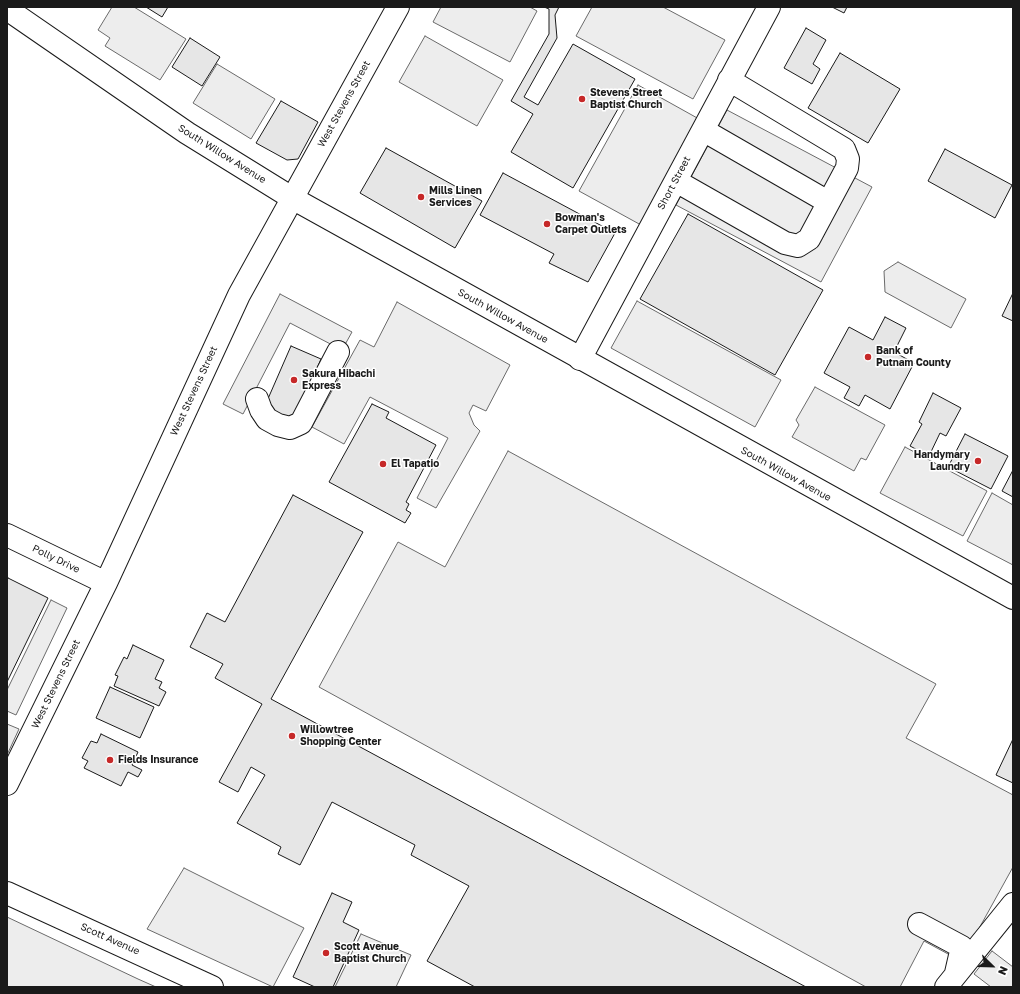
<!DOCTYPE html>
<style>
body{margin:0}
#map{position:relative;width:1020px;height:994px;overflow:hidden;background:#fff;font-family:"Golos Text",sans-serif}
canvas{display:block}
.frame{position:absolute;inset:0;border:8px solid #1a1a1a;pointer-events:none}
.north{position:absolute;left:972px;top:946px;width:40px;height:40px;-webkit-text-stroke:3px #fff;paint-order:stroke;rotate:113deg;font-size:11px;font-weight:700;line-height:16px;text-align:center;color:#1a1a1a}
.north::after{content:'';display:block;margin:auto;width:14px;height:18px;background:#1a1a1a;clip-path:polygon(50% 0,100% 100%,50% 72%,0 100%)}
</style>
<div id="map">
<canvas width="1020" height="994"></canvas>
<div class="frame"></div>
<div class="north">N</div>
</div>
<script>
const c = document.querySelector('canvas').getContext('2d');
c.lineJoin = 'round';
function fillPath(path, color) {
  c.fillStyle = color;
  c.fill(path, 'evenodd');
}
function poly(rows) {
  const path = new Path2D();
  for (const r of rows) {
    path.moveTo(r[0], r[1]);
    for (let i = 2; i < r.length; i += 2) path.lineTo(r[i], r[i + 1]);
  }
  return path;
}
function strokePath(path, color, width, dash) {
  c.strokeStyle = color;
  c.lineWidth = width;
  c.lineCap = dash ? 'butt' : 'round';
  c.setLineDash(dash || []);
  c.stroke(path);
}
function label(font, color, halo, rows, align = 'center') {
  c.font = font + ' "Golos Text",sans-serif';
  c.lineWidth = 3;
  c.setLineDash([]);
  c.textBaseline = 'middle';
  c.strokeStyle = halo;
  c.fillStyle = color;
  for (const [text, x, y, turn = 0] of rows) {
    c.save();
    c.translate(x, y);
    c.rotate((+turn || 0) * Math.PI / 180);
    c.textAlign = isNaN(turn) ? turn : align;
    if (halo) c.strokeText(text, 0, 0);
    c.fillText(text, 0, 0);
    c.restore();
  }
}
const built = poly([
 [112,7,134,7,186,39,160,80,105,46,110,38,98,30,112,7],
 [441,7,530,7,537,11,510,62,433,22,441,7],
 [592,7,663,7,725,40,693,99,576,36,592,7],
 [425,36,503,80,477,126,399,82,425,36],
 [217,64,275,99,251,139,193,103,217,64],
 [638,85,699,119,641,225,579,191,638,85],
 [727,110,872,187,821,282,676,205,727,110],
 [898,262,966,299,951,328,885,292,884,271,898,262],
 [280,294,352,332,342,350,290,323,243,414,223,404,280,294],
 [637,301,781,380,755,427,611,348,637,301],
 [397,302,510,365,486,411,473,405,469,413,474,425,480,431,436,508,417,498,448,438,370,397,344,444,312,427,360,340,374,347,397,302],
 [815,387,885,425,866,460,861,458,854,471,792,437,799,425,796,420,815,387],
 [905,447,987,491,963,536,880,493,905,447],
 [508,451,936,684,906,738,1013,795,1013,867,961,961,924,941,900,987,866,987,319,687,398,542,445,567,508,451],
 [992,493,1013,505,1013,565,967,541,992,493],
 [51,600,67,608,16,715,7,711,7,690,51,600],
 [7,724,19,729,7,755,7,724],
 [184,868,304,928,273,987,147,929,184,868],
 [7,917,138,979,156,987,7,987,7,917],
 [361,934,411,955,396,987,335,987,361,934],
 [992,951,1013,967,1013,987,991,987,974,974,992,951]
]);
fillPath(built, '#ededed');
strokePath(built, '#6a6a6a', 1);
const building = poly([
 [146,7,168,7,162,17,146,7],
 [544,7,559,7,555,15,557,38,524,97,538,105,573,44,635,79,573,188,511,152,533,114,511,101,549,34,549,9,544,7],
 [832,7,847,7,844,13,832,7],
 [806,28,826,40,813,64,820,69,812,84,784,68,806,28],
 [190,38,220,57,202,86,172,67,190,38],
 [840,53,900,89,868,143,808,108,840,53],
 [281,101,318,122,298,159,287,160,256,143,281,101],
 [386,148,482,201,455,248,360,193,386,148],
 [945,149,1012,185,995,218,928,181,945,149],
 [503,173,615,233,588,282,549,263,554,254,480,215,503,173],
 [688,214,823,290,775,375,640,299,688,214],
 [1013,293,1013,321,1002,316,1013,293],
 [885,317,906,328,894,352,914,363,890,409,865,395,859,406,844,398,850,387,824,373,849,327,873,340,885,317],
 [291,346,321,359,294,422,269,409,267,401,291,346],
 [933,393,961,408,946,436,940,433,929,456,910,446,922,424,919,422,933,393],
 [372,404,389,412,386,418,436,445,406,502,409,504,406,510,411,513,405,523,329,482,372,404],
 [965,434,1008,456,991,489,948,467,965,434],
 [1013,470,1013,497,1002,491,1013,470],
 [293,495,363,532,271,699,806,987,475,987,427,961,469,886,411,855,415,845,332,802,300,865,278,854,281,847,237,823,265,775,251,767,238,792,219,782,262,704,215,678,223,664,190,647,207,613,225,622,293,495],
 [8,578,48,598,7,682,7,580,8,578],
 [133,645,164,660,155,679,162,682,159,688,166,692,159,706,114,686,118,676,115,675,124,657,127,659,133,645],
 [110,687,154,707,140,738,96,718,110,687],
 [101,734,138,752,132,765,142,770,138,777,128,772,121,786,84,768,88,761,82,758,91,741,97,743,101,734],
 [1013,739,1013,783,996,775,1013,739],
 [332,893,352,902,343,922,359,930,333,987,315,987,293,977,332,893]
]);
fillPath(building, '#e6e6e6');
strokePath(building, '#1a1a1a', 1);
const minor = poly([
 [703,130,828,202],
 [676,181,785,243,798,246,809,239,847,168,848,159,844,149,729,80],
 [580,359,769,7],
 [257,399,261,410,267,419,278,425,290,428,301,423,338,352],
 [7,535,106,583],
 [7,784,106,583,239,295,398,7],
 [7,893,212,987],
 [919,924,962,947,956,973],
 [946,987,1013,904]
]);
const major = poly([
 [7,9,187,133,292,198,1013,598]
]);
strokePath(minor, '#1a1a1a', 24);
strokePath(major, '#1a1a1a', 24);
strokePath(minor, '#fff', 22);
strokePath(major, '#fff', 22);
for (const [x, y, r, color] of [
 [582,99,4,"#c62828"],
 [421,197,4,"#c62828"],
 [547,224,4,"#c62828"],
 [868,357,4,"#c62828"],
 [294,380,4,"#c62828"],
 [978,461,4,"#c62828"],
 [383,464,4,"#c62828"],
 [292,736,4,"#c62828"],
 [110,760,4,"#c62828"],
 [326,953,4,"#c62828"]
]) {
  const dot = new Path2D();
  dot.arc(x, y, r, 0, 2 * Math.PI);
  c.fillStyle = color;
  c.fill(dot);
  strokePath(dot, '#fff', 1.5);
}
label('bold 10px', '#1a1a1a', '#fff', [
 ["Stevens Street",590,93],
 ["Baptist Church",590,105],
 ["Mills Linen",429,191],
 ["Services",429,203],
 ["Bowman's",555,218],
 ["Carpet Outlets",555,230],
 ["Bank of",876,351],
 ["Putnam County",876,363],
 ["Sakura Hibachi",302,374],
 ["Express",302,386],
 ["Handymary",970,455,"right"],
 ["Laundry",970,467,"right"],
 ["El Tapatio",391,464],
 ["Willowtree",300,730],
 ["Shopping Center",300,742],
 ["Fields Insurance",118,760],
 ["Scott Avenue",334,947],
 ["Baptist Church",334,959]
], 'left');
label('10px', '#1a1a1a', '#fff', [
 ["West Stevens Street",344,104,-61],
 ["South Willow Avenue",222,154,32],
 ["Short Street",674,183,-62],
 ["South Willow Avenue",503,316,29],
 ["West Stevens Street",194,391,-65],
 ["South Willow Avenue",786,474,29],
 ["Polly Drive",56,559,26],
 ["West Stevens Street",56,684,-64],
 ["Scott Avenue",110,939,24]
]);
</script>
